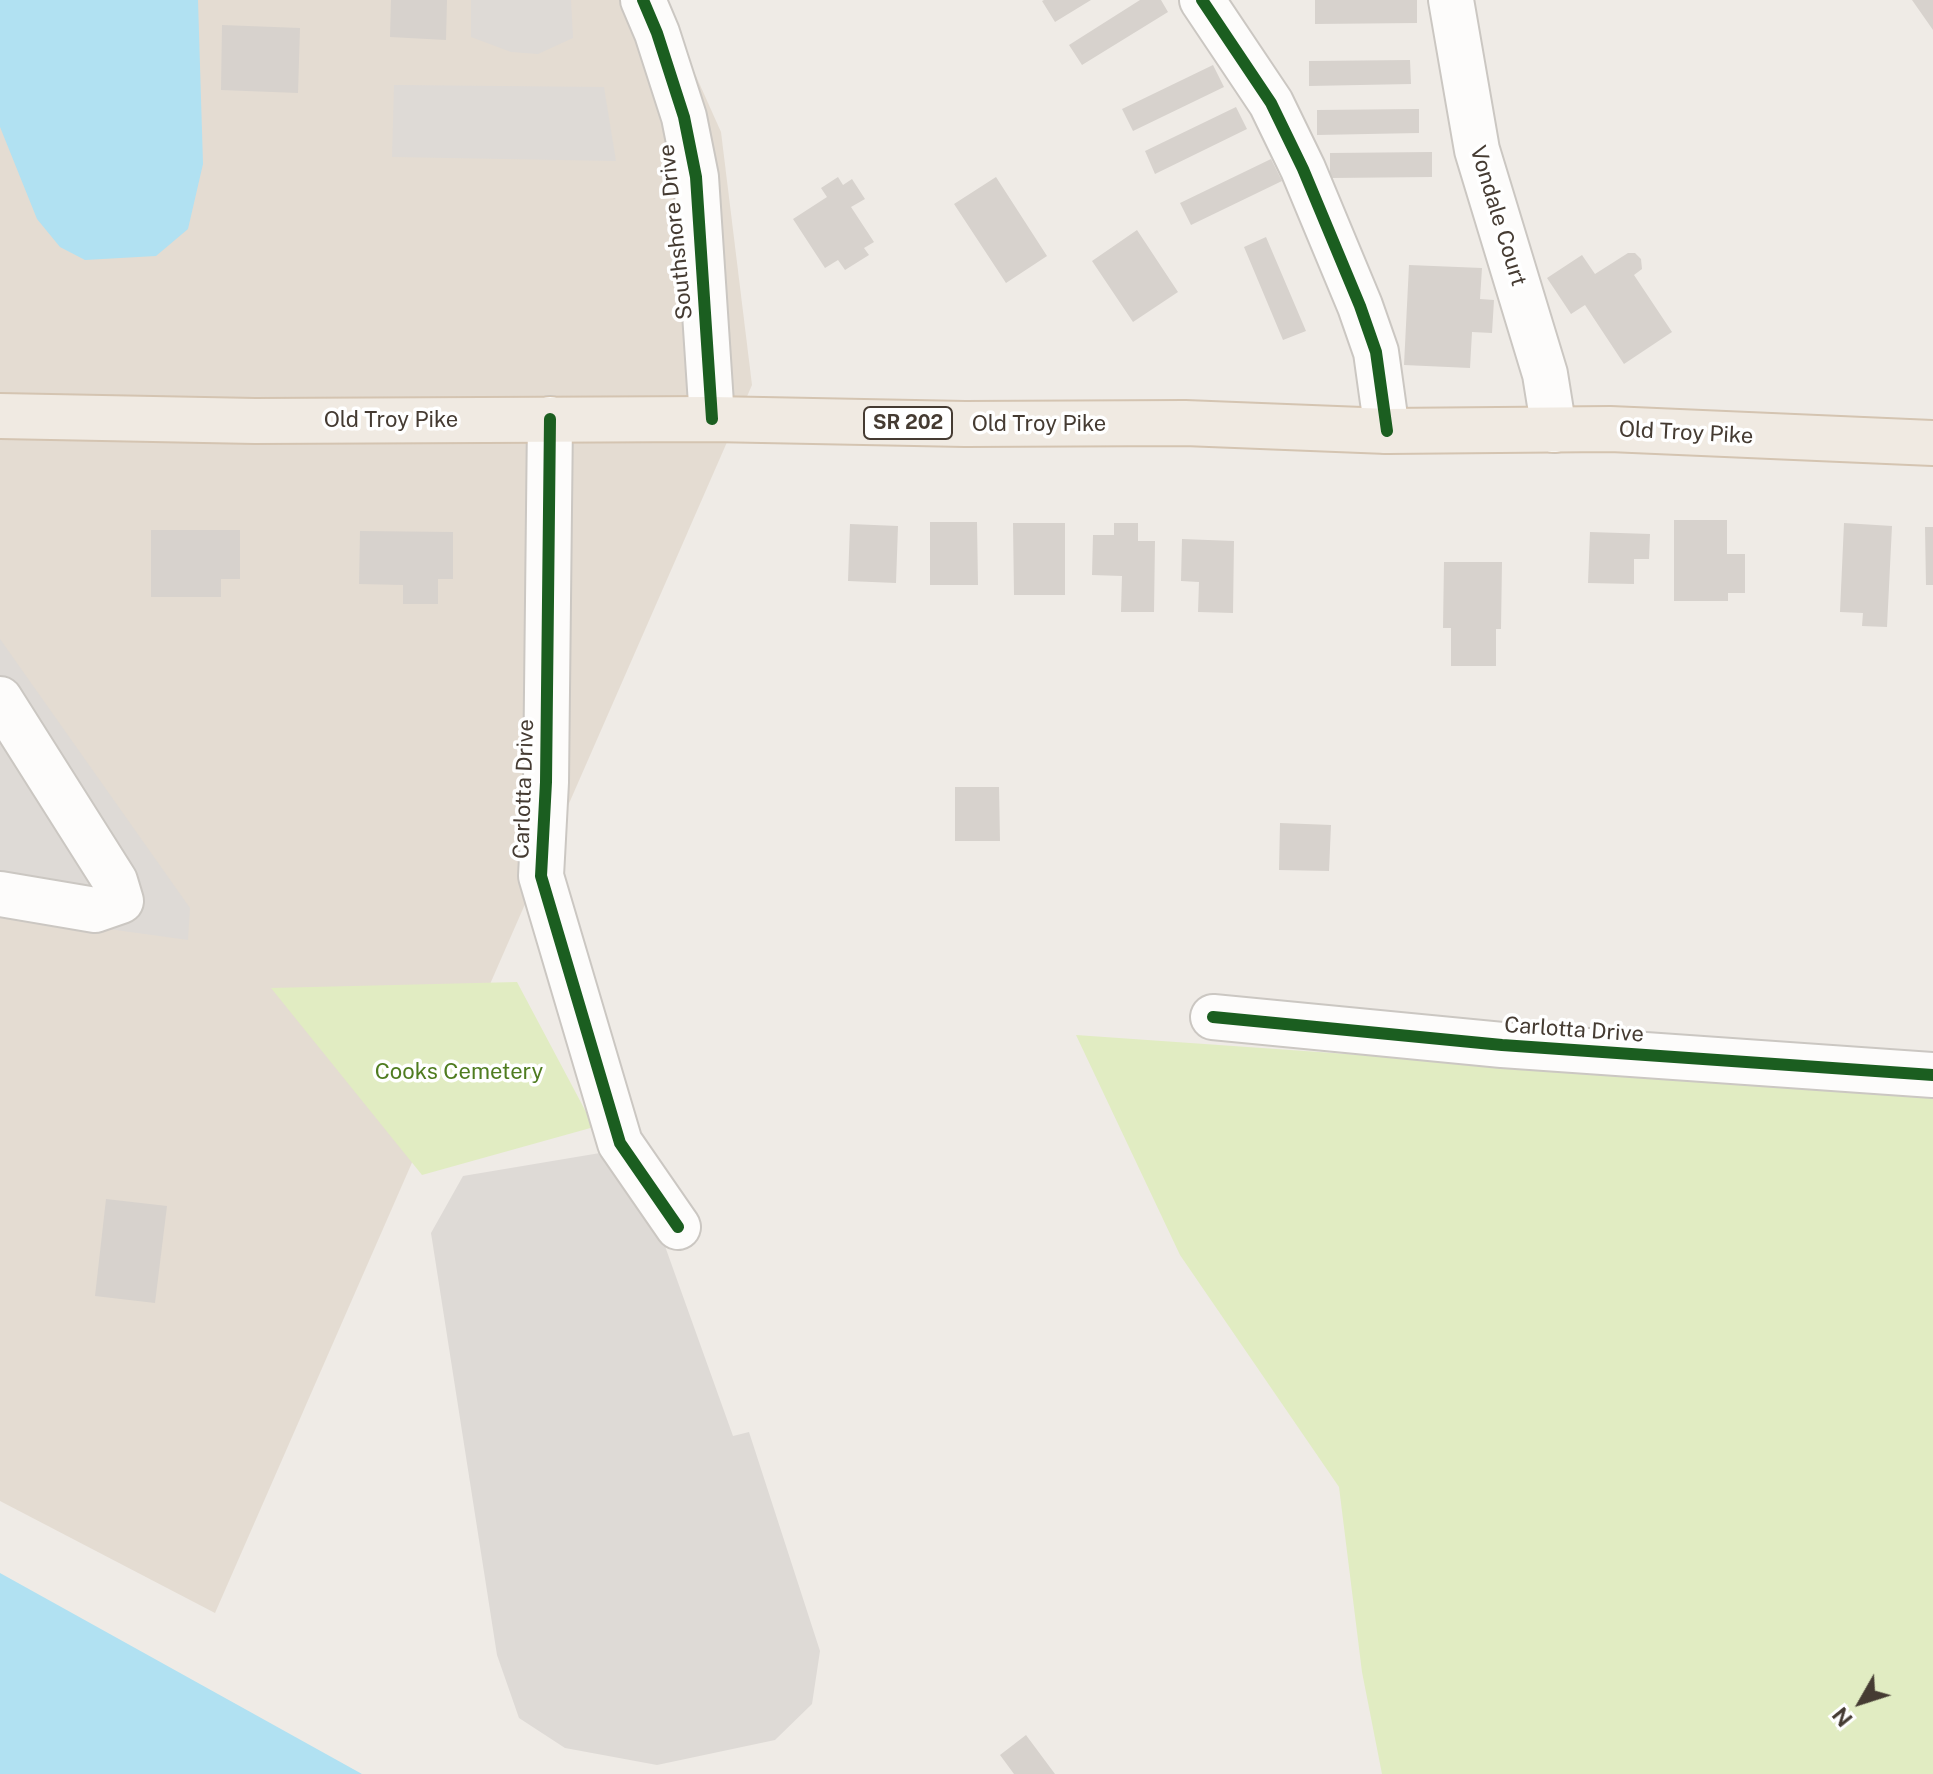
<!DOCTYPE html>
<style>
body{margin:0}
#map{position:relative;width:1933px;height:1774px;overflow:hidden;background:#efebe6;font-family:"Public Sans",sans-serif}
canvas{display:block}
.north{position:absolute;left:1821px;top:1662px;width:80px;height:80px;-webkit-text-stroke:6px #fff;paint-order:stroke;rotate:231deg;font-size:22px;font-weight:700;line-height:32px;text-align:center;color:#453b32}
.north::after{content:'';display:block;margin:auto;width:28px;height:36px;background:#453b32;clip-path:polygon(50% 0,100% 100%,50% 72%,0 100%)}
</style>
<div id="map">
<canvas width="1933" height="1774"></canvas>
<div class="north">N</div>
</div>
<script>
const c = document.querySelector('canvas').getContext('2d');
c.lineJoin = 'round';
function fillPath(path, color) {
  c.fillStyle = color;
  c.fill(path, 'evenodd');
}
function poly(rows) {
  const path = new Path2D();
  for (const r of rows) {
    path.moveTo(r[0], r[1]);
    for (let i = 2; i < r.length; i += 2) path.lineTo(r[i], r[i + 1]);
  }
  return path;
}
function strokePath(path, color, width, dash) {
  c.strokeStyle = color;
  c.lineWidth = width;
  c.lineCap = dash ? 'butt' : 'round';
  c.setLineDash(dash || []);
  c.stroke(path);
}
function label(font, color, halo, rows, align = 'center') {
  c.font = font + ' "Public Sans",sans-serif';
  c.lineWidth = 7;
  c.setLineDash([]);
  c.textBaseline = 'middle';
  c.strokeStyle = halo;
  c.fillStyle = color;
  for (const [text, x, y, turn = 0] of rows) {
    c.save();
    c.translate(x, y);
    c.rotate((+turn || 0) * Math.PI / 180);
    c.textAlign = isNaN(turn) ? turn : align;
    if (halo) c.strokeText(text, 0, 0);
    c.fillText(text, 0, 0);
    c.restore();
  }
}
fillPath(poly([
 [0,0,662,0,721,132,752,385,215,1613,0,1501]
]), '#e4dcd2');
fillPath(poly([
 [517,982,594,1127,422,1175,271,988],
 [1076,1035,1933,1095,1933,1774,1382,1774,1362,1672,1339,1487,1180,1255]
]), '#e1ecc2');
fillPath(poly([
 [471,0,571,0,573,38,538,54,511,52,471,37],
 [394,85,604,87,616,161,392,157],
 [0,639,190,908,188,940,0,914],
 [606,1152,661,1235,733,1436,749,1432,820,1651,812,1704,775,1740,657,1765,565,1748,519,1718,497,1655,431,1233,463,1176]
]), '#dedad6');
fillPath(poly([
 [0,0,198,0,203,164,188,229,156,256,85,260,60,247,37,219,0,127],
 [0,1573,362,1774,0,1774]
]), '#b1e1f2');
fillPath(poly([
 [391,0,447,0,446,40,390,37],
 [1044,0,1091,0,1055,22,1042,1],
 [1140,0,1161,0,1168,12,1082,65,1069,45],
 [1315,0,1417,0,1417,23,1315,24],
 [1912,0,1933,0,1933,30],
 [222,25,300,28,298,93,221,90],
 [1410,60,1411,84,1309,86,1309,61],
 [1213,65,1224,87,1133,131,1122,109],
 [1236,107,1247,129,1155,174,1145,151],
 [1419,109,1419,133,1317,135,1317,110],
 [1432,152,1432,177,1330,178,1330,153],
 [1271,159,1282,181,1191,225,1180,203],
 [838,177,843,185,852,179,865,199,851,207,874,242,864,248,869,255,845,270,838,260,825,268,793,219,827,197,821,188],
 [996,177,1047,256,1006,283,954,204],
 [1137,230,1178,292,1133,322,1092,261],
 [1266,237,1306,331,1283,340,1244,247],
 [1628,253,1635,253,1641,259,1642,269,1634,275,1672,332,1624,364,1585,305,1571,314,1547,278,1582,255,1595,274],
 [1409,265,1482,268,1480,299,1494,300,1492,333,1472,332,1470,368,1404,365],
 [1674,520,1727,520,1727,554,1745,554,1745,593,1728,593,1728,601,1674,601],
 [930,522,977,522,978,585,930,585],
 [1013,523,1065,523,1065,595,1014,595],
 [1114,523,1138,523,1138,541,1155,541,1154,612,1121,612,1122,576,1092,575,1093,535,1114,535],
 [1844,523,1892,526,1887,627,1862,626,1863,613,1840,612],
 [850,524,898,526,896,583,848,581],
 [1925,527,1933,527,1933,585,1926,585],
 [151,530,240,530,240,579,221,579,221,597,151,597],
 [360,531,453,532,453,579,438,579,438,604,403,604,403,585,359,584],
 [1590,532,1650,534,1649,559,1634,559,1634,584,1588,583],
 [1182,539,1234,541,1233,613,1198,612,1199,582,1181,581],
 [1444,562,1502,562,1501,629,1496,629,1496,666,1451,666,1451,628,1443,628],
 [955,787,999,787,1000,841,955,841],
 [1280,823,1331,825,1329,871,1279,870],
 [106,1199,167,1206,155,1303,95,1296],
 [1026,1735,1055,1774,1014,1774,1000,1755]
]), '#d7d2cd');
const minor = poly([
 [643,0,657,33,684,117,696,177,712,419],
 [1202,0,1271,103,1303,169,1360,306,1376,352,1387,431],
 [1451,0,1477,150,1545,374,1554,430],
 [550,419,546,782,541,876,620,1143,678,1227],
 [0,699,115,881,121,901,95,910,0,894],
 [1213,1017,1502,1045,1933,1075]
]);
const major = poly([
 [0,416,255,421,712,419,965,424,1185,423,1387,431,1610,429,1933,443]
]);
strokePath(minor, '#cbc7c2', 48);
strokePath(major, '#d4c4b1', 48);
strokePath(minor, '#fdfcfb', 44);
strokePath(major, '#f0eae2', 44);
strokePath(poly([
 [643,0,657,33,684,117,696,177,712,419],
 [1202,0,1271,103,1303,169,1360,306,1376,352,1387,431],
 [550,419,546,782,541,876,620,1143,678,1227],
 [1213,1017,1502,1045,1933,1075]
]), '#1b5e20', 12);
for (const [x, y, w] of [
 [908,423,88]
]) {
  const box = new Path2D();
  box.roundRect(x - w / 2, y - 16, w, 32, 6);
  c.fillStyle = '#fff';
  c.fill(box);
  strokePath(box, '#453b32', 2);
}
label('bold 20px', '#453b32', null, [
 ["SR 202",908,423]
]);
label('22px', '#453b32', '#fff', [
 ["Vondale Court",1498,216,73],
 ["Southshore Drive",676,232,-96],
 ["Old Troy Pike",391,420],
 ["Old Troy Pike",1039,424],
 ["Old Troy Pike",1686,433,3],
 ["Carlotta Drive",524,789,-88],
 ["Carlotta Drive",1574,1030,4]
]);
label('22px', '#4f7c20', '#fff', [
 ["Cooks Cemetery",459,1072]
]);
</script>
